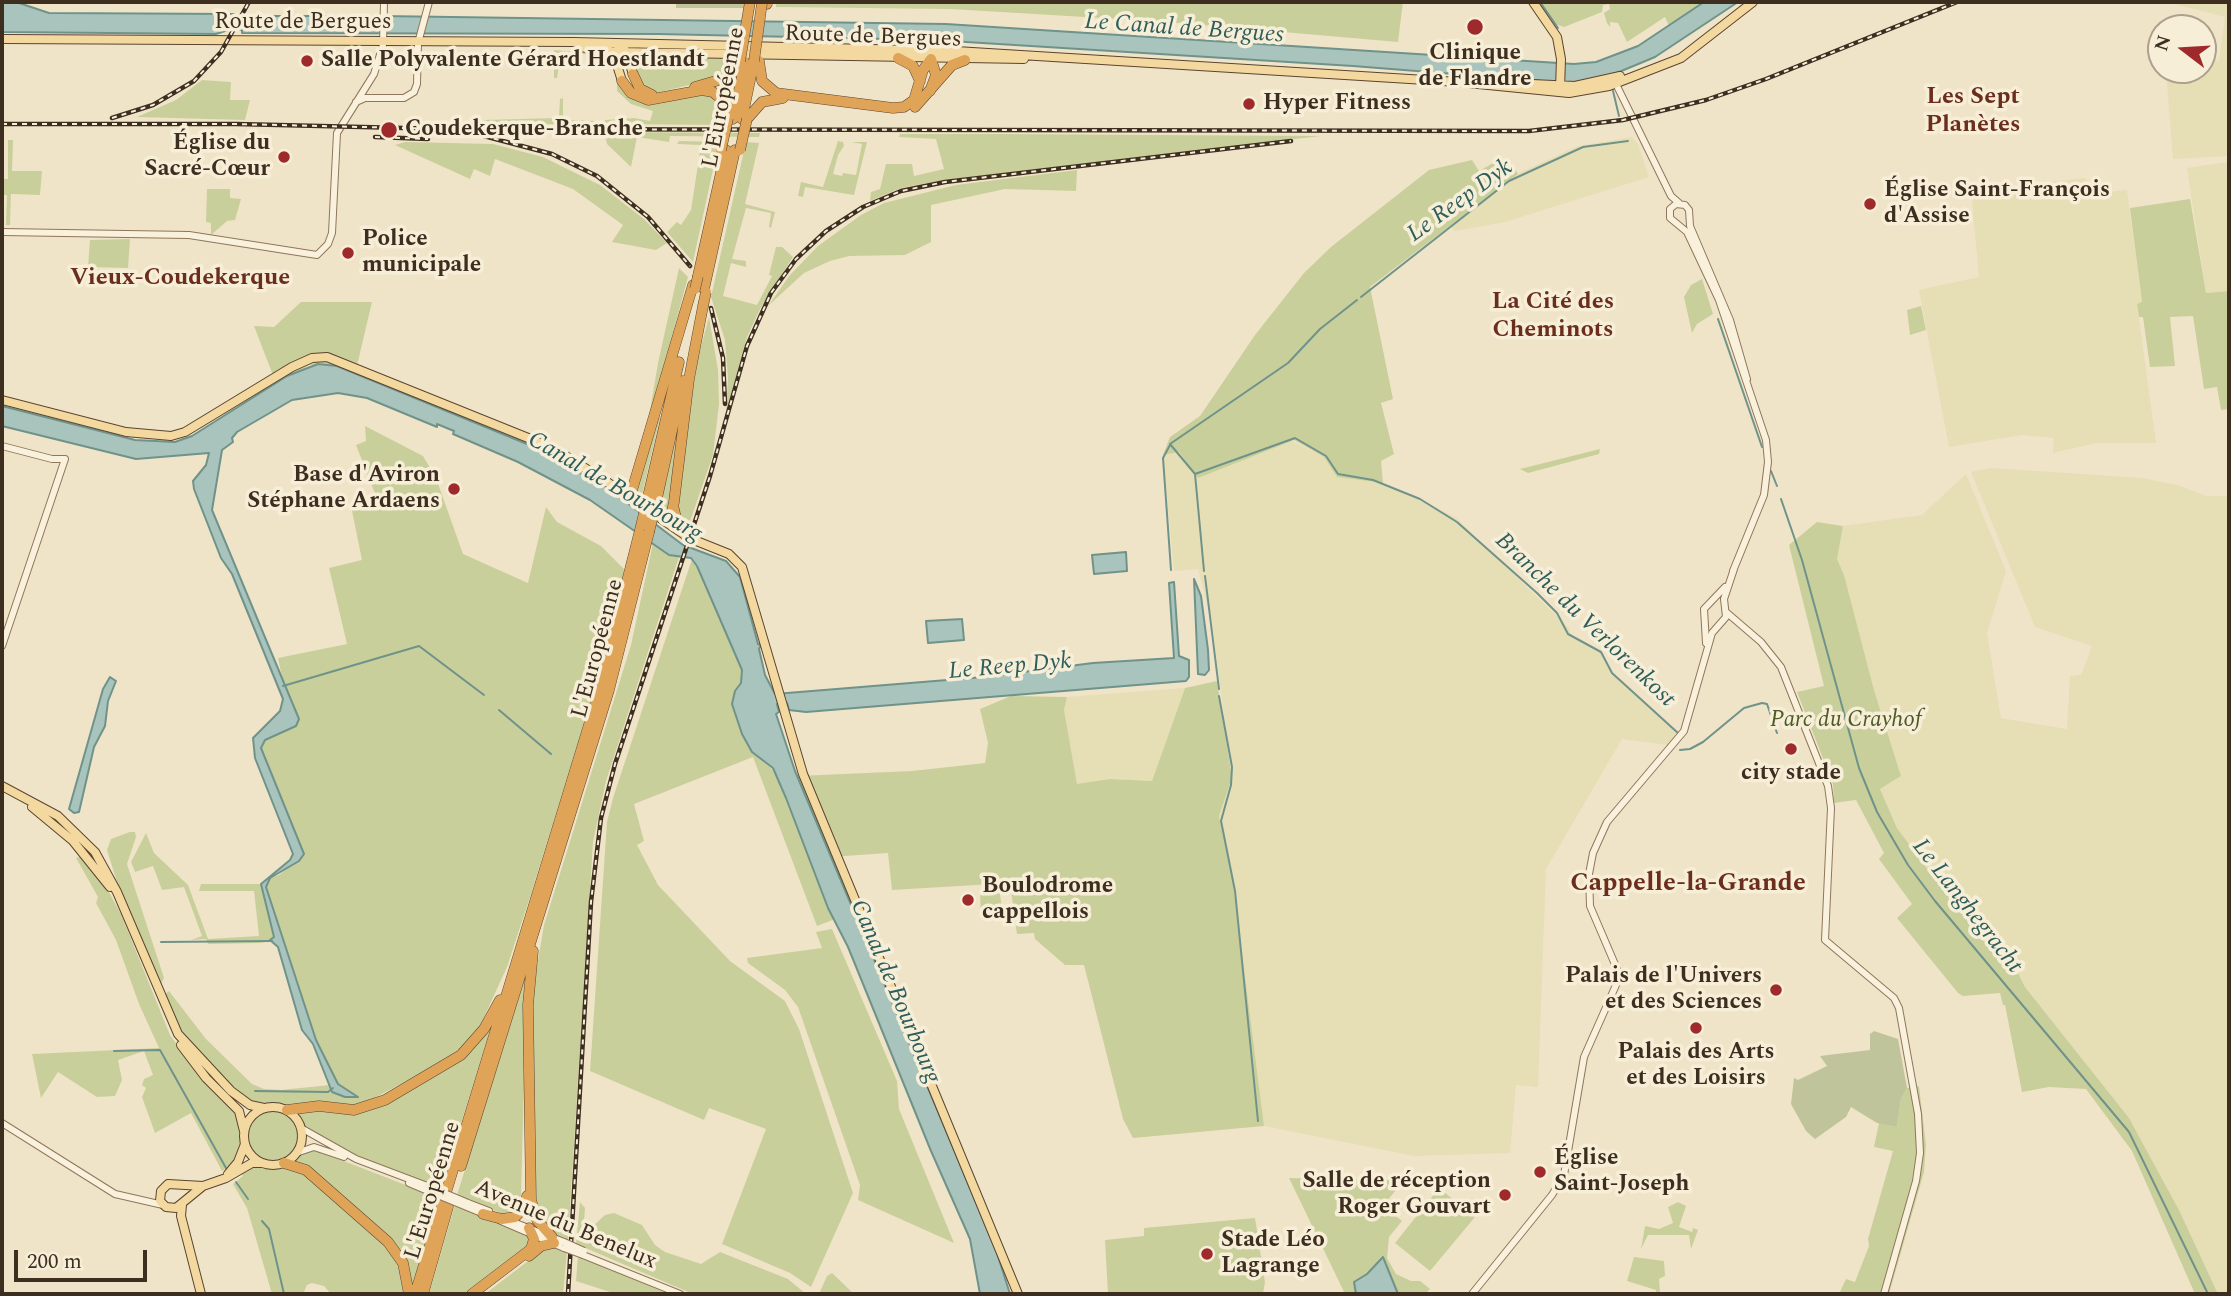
<!DOCTYPE html>
<meta charset="utf-8">
<style>
body{margin:0}
#map{position:relative;width:2231px;height:1296px;overflow:hidden;background:#f0e4c8;font-family:Spectral,serif}
canvas{display:block}
.frame{position:absolute;inset:0;border:4px solid #3d2e20;pointer-events:none}
.north{position:absolute;left:2147px;top:14px;width:70px;height:70px;box-sizing:border-box;background:#f7eed8;border:2px solid #ada18e;border-radius:50%;rotate:287deg;font-size:19px;font-weight:700;line-height:28px;text-align:center;color:#3d2e20}
.north::after{content:'';display:block;margin:auto;width:24px;height:32px;background:#9e2a2b;clip-path:polygon(50% 0,100% 100%,50% 72%,0 100%)}
.scale{position:absolute;left:14px;top:1250px;width:133px;height:32px;box-sizing:border-box;border:4px solid #3d2e20;border-top:0;padding-left:9px;font-size:21px;line-height:24px;white-space:nowrap;color:#3d2e20;-webkit-text-stroke:5px #f7eed8;paint-order:stroke}
</style>
<div id="map">
<canvas width="2231" height="1296"></canvas>
<div class="frame"></div>
<div class="north">N</div>
<div class="scale">200 m</div>
</div>
<script>
const c = document.querySelector('canvas').getContext('2d');
c.lineJoin = 'round';
function fillPath(path, color) {
  c.fillStyle = color;
  c.fill(path, 'evenodd');
}
function poly(rows) {
  const path = new Path2D();
  for (const r of rows) {
    if (r.length === 3) {
      path.moveTo(r[0] + r[2], r[1]);
      path.arc(r[0], r[1], r[2], 0, 2 * Math.PI);
      continue;
    }
    path.moveTo(r[0], r[1]);
    for (let i = 2; i < r.length; i += 2) path.lineTo(r[i], r[i + 1]);
  }
  return path;
}
function strokePath(path, color, width, dash) {
  c.strokeStyle = color;
  c.lineWidth = width;
  c.lineCap = dash ? 'butt' : 'round';
  c.setLineDash(dash || []);
  c.stroke(path);
}
function label(font, color, halo, rows, align = 'center') {
  c.font = font + ' Spectral,serif';
  c.lineWidth = 7;
  c.setLineDash([]);
  c.textBaseline = 'middle';
  c.strokeStyle = halo;
  c.fillStyle = color;
  for (const [text, x, y, turn = 0] of rows) {
    c.save();
    c.translate(x, y);
    c.rotate((+turn || 0) * Math.PI / 180);
    c.textAlign = isNaN(turn) ? turn : align;
    if (halo) c.strokeText(text, 0, 0);
    c.fillText(text, 0, 0);
    c.restore();
  }
}
fillPath(poly([
 [2167,2,2229,2,2229,156,2173,159,2166,70,2203,70,2203,58,2219,61,2225,17],
 [1632,137,1638,144,1649,177,1505,222,1455,231,1449,225,1512,176,1578,146],
 [2229,162,2229,291,2206,293,2187,168],
 [2085,178,2098,193,2127,190,2142,303,2137,304,2156,443,2096,443,2053,453,2054,438,2022,435,1949,447,1919,290,1979,277,1972,202,1981,190],
 [1290,440,1324,457,1337,477,1383,483,1455,517,1568,627,1573,638,1601,652,1612,673,1678,733,1668,745,1622,739,1546,869,1538,1087,1516,1085,1510,1153,1414,1156,1264,1126,1233,882,1219,816,1232,778,1212,623,1198,569,1174,571,1163,455,1179,452,1198,478],
 [1991,468,2142,478,2177,485,2206,496,2229,496,2229,1294,2218,1294,2179,1210,2129,1118,2025,987,2019,975,1932,875,1897,828,1880,789,1901,776,1874,690,1844,575,1837,559,1843,526,1922,515,1966,474,2006,571,1987,633,2001,718,2067,729,2070,676,2081,675,2092,646,2035,627,1971,472],
 [1185,688,1152,781,1110,779,1077,785,1064,710,1067,697]
]), '#e6deb5');
fillPath(poly([
 [776,2,1403,2,1398,42,1168,22,951,9,776,7],
 [1539,2,1704,2,1669,26,1665,17,1627,42,1618,23,1610,22,1610,27,1607,23,1604,13,1610,9,1609,4,1603,5,1602,12,1564,27,1555,24],
 [554,50,599,54,606,58,579,53,573,61,560,60,557,78,554,78],
 [654,57,737,59,735,67,719,78,656,93,643,87,632,62,633,59],
 [202,80,231,82,230,100,250,100,245,120,137,117,176,100],
 [617,83,629,95,710,93,724,107,723,125,604,124,605,120,634,118,650,121,653,111,631,104,617,91],
 [563,98,563,120,597,121,596,125,484,124,484,120,559,118,560,99],
 [604,132,760,133,759,137,670,136,669,142,637,137,631,167,607,144],
 [900,134,1001,134,1321,136,944,180,901,188,870,201,871,192,880,189,886,164,912,164,914,176,944,169,936,139,899,137],
 [8,140,13,140,12,171,42,171,40,195,11,194,10,225,6,225,7,195,2,195,2,171,2,179,8,179],
 [679,141,719,142,693,262,667,232,677,222,681,225,691,210,701,145,677,144],
 [838,141,843,142,844,146,838,155,833,174,842,176,843,173,856,175,862,144,851,142,867,142,854,195,805,187,803,197,798,196,801,182,823,187],
 [405,142,493,144,543,157,600,185,644,219,667,243,656,250,612,242,623,225,573,189,495,159,490,176,474,169,470,179,395,145],
 [746,142,759,143,745,204,775,212,771,228,769,227,771,213,746,208,732,259,746,261,746,267,731,263,723,296,757,305,772,276,769,275,776,247,782,247,793,257,762,305,747,337,726,412,728,379,725,340,711,297],
 [1472,160,1479,171,1495,162,1511,163,1518,174,1370,287,1393,399,1381,403,1394,454,1381,461,1383,483,1337,477,1324,457,1294,440,1198,478,1179,452,1163,455,1170,437,1200,416,1255,335,1304,273,1331,247,1429,170],
 [1077,170,1076,191,1005,189,931,205,931,242,905,255,849,256,830,261,804,273,768,306,790,275,818,246,861,215,884,203,956,185],
 [207,189,230,189,230,198,241,199,235,220,227,221,211,235,211,223,206,222],
 [2190,199,2206,293,2229,291,2229,409,2221,410,2217,387,2204,389,2193,316,2170,317,2175,366,2150,367,2143,317,2139,317,2137,304,2142,302,2130,208],
 [130,239,128,268,88,267,90,240],
 [679,268,688,277,647,429,658,363],
 [1702,279,1713,314,1697,324,1692,333,1684,297,1691,285],
 [301,302,372,302,355,374,331,365,310,365,276,383,254,326,274,327],
 [1921,306,1926,330,1910,335,1907,310],
 [709,317,718,370,719,404,713,455,687,530,680,520,679,502,696,365],
 [685,398,668,516,664,515,659,513],
 [657,418,660,418,641,499,634,492],
 [365,426,423,456,436,478,463,554,528,583,546,507,557,522,601,546,626,571,590,704,531,894,507,967,480,1026,463,1046,443,1062,359,1106,290,1108,278,1104,254,1104,236,1092,180,1033,165,994,169,991,206,1039,252,1084,264,1089,281,1090,330,1085,332,1092,356,1096,338,1084,316,1039,266,887,270,878,279,875,304,854,261,748,264,740,296,726,299,719,284,687,278,658,347,644,329,568,362,560,351,506,376,496,356,445,366,441],
 [1600,449,1599,454,1528,473,1520,469],
 [1817,522,1843,526,1837,559,1844,575,1874,690,1901,776,1880,789,1897,828,1932,875,2019,975,2025,987,2129,1118,2179,1210,2218,1294,2195,1294,2132,1151,2086,1089,2049,1087,2022,1092,2005,1005,2003,1005,2000,993,1963,996,1958,993,1897,918,1912,904,1879,859,1884,853,1856,800,1834,803,1833,784,1797,692,1824,686,1789,545],
 [653,543,672,554,680,554,606,781,593,842,568,1240,554,1235,539,1219,533,1190,532,996,544,925,631,645],
 [692,559,708,584,742,670,741,683,735,691,732,704,742,734,749,747,774,771,835,919,817,926,753,757,634,804,644,841,637,845,658,885,730,961,785,1001,799,1029,853,1193,811,1287,790,1273,722,1244,766,1129,709,1108,704,1120,590,1071,607,822,613,798],
 [1217,681,1232,778,1219,816,1233,882,1264,1126,1133,1138,1123,1119,1084,965,1065,965,1035,939,1034,933,1017,934,1010,883,892,890,888,853,830,857,798,776,912,771,985,763,988,743,980,709,1011,696,1067,697,1064,710,1077,784,1110,779,1152,781,1185,688],
 [130,832,135,832,136,837,127,864,164,978,160,985,118,885,107,850,111,839],
 [146,833,154,853,188,885,208,939,259,936,254,891,199,891,201,884,261,884,274,940,260,943,208,944,206,939,191,940,202,936,184,887,162,890,153,866,135,872,131,862],
 [83,855,104,883,121,914,170,1035,186,1057,236,1110,241,1123,241,1145,236,1161,222,1171,191,1113,155,1133,142,1097,146,1088,142,1085,144,1079,153,1075,144,1051,118,1060,122,1080,115,1096,97,1097,58,1072,41,1098,32,1054,159,1048,139,1004,116,940,96,903,98,897,76,858],
 [999,888,1003,915,981,917,980,890],
 [832,929,897,1081,899,1109,954,1243,858,1200,860,1185,798,1007,785,990,748,963,747,958,822,948,816,932],
 [527,972,521,1195,514,1210,503,1214,457,1195],
 [490,1024,492,1024,441,1187,359,1159,304,1129,295,1113,379,1106,453,1065,466,1055],
 [1919,1086,1926,1145,1924,1172,1889,1294,1839,1294,1846,1279,1855,1282,1869,1246,1868,1239,1893,1151,1874,1147,1879,1123,1897,1127,1901,1099,1907,1088],
 [273,1136,27],
 [313,1149,439,1198,412,1289,403,1259,293,1162,304,1151],
 [256,1164,270,1168,287,1166,313,1179,393,1254,398,1264,404,1294,331,1294,324,1286,312,1283,307,1285,303,1294,272,1294,247,1208,233,1184,243,1176,241,1172],
 [1289,1178,1404,1180,1383,1206,1402,1221,1389,1237,1387,1258,1396,1274,1411,1281,1420,1281,1430,1289,1425,1294,1345,1294],
 [1439,1188,1475,1217,1430,1271,1395,1243],
 [580,1202,585,1208,584,1221,593,1226,605,1215,614,1213,642,1225,655,1245,665,1252,701,1264,720,1252,788,1279,806,1294,693,1294,576,1244],
 [1678,1202,1686,1206,1679,1227,1692,1232,1693,1228,1698,1230,1691,1249,1689,1235,1648,1235,1641,1249,1645,1226,1659,1229,1673,1223,1668,1207],
 [455,1205,528,1235,529,1245,464,1294,429,1294],
 [1255,1218,1265,1282,1263,1294,1108,1294,1105,1240,1144,1236,1144,1228],
 [551,1247,567,1252,563,1294,485,1294,541,1251],
 [578,1256,669,1294,616,1294,576,1281],
 [1634,1257,1664,1261,1665,1276,1659,1279,1660,1294,1656,1294,1656,1290,1627,1281],
 [832,1273,854,1294,819,1294,827,1276]
]), '#c9cf9b');
fillPath(poly([
 [676,2,745,2,745,8,676,8],
 [1874,1031,1898,1039,1907,1088,1901,1099,1897,1127,1877,1123,1851,1107,1846,1117,1815,1139,1806,1131,1791,1104,1794,1078,1798,1080,1827,1066,1820,1056,1870,1050,1870,1034]
]), '#bfc49a');
const water = poly([
 [2,2,16,2,49,13,234,14,236,18,249,19,255,16,381,16,946,24,1574,64,1596,62,1638,46,1704,2,1738,2,1655,57,1607,77,1568,83,1353,66,934,40,658,34,242,33,242,30,231,29,216,34,2,32,2,2],
 [318,364,337,366,527,444,606,487,683,545,726,561,740,577,758,644,761,645,759,649,765,675,775,694,984,677,1093,663,1174,658,1169,583,1174,582,1179,656,1189,660,1189,677,1186,681,806,712,789,710,787,703,777,704,779,712,776,714,795,771,996,1250,1010,1294,980,1294,970,1239,931,1151,848,947,828,908,786,798,773,768,752,752,742,734,732,704,735,691,741,683,742,670,697,566,691,558,669,555,590,500,518,462,453,434,454,431,437,424,437,427,367,398,338,393,292,400,237,432,232,438,233,442,222,450,212,510,299,719,296,726,265,740,261,748,304,854,299,861,270,878,266,887,316,1040,338,1084,358,1097,345,1097,332,1092,313,1044,302,1030,278,947,270,940,274,937,261,884,290,860,293,854,255,758,253,738,280,711,283,699,232,574,221,558,194,489,193,481,206,465,209,453,136,459,2,426,2,406,135,440,175,442,192,436,287,376,318,364],
 [1126,552,1127,571,1094,574,1092,555,1126,552],
 [1194,579,1201,596,1208,650,1209,670,1205,675,1198,674,1194,579],
 [962,619,964,640,928,643,926,621,962,619],
 [110,677,116,681,108,701,105,726,94,747,79,812,74,813,69,809,103,689,110,677],
 [1383,1257,1398,1294,1356,1294,1354,1282,1367,1274,1383,1257]
]);
fillPath(water, '#a9c4bc');
strokePath(water, '#6f938a', 2);
strokePath(poly([
 [1540,2,1558,28],
 [1613,91,1619,116],
 [1361,297,1509,181,1583,147,1628,141],
 [1718,319,1762,447],
 [1170,445,1163,458,1171,570],
 [1771,471,1777,486],
 [1195,474,1295,438,1326,456,1338,474,1373,480,1420,499,1457,522,1537,593,1557,613,1568,634,1601,652,1612,673,1678,733],
 [1781,499,1802,560,1859,768,1877,812,1908,865,1935,901,2129,1132,2208,1294],
 [1204,571,1195,474,1170,444,1288,363,1320,329,1357,300],
 [1205,576,1219,689],
 [283,686,419,646,484,695],
 [1219,696,1232,767,1231,785,1221,821,1235,891,1258,1121],
 [499,710,551,754],
 [1680,750,1690,749,1703,742,1744,708,1762,703,1767,704,1777,733],
 [161,942,272,941],
 [114,1051,160,1050,226,1168],
 [255,1091,328,1092,333,1088],
 [236,1182,248,1199],
 [262,1221,269,1229,284,1294]
]), '#6f938a', 2);
const minor = poly([
 [1615,82,1671,196,1679,203],
 [356,102,365,98,404,98,414,92,417,84,418,43,429,2],
 [2,232,189,235,317,255,328,244,332,233,337,133,374,74,383,45,384,2],
 [2,446,52,459,65,459,2,646],
 [1733,571,1764,495,1768,462,1766,440,1719,300,1687,232,1670,218,1670,209,1676,204,1685,205,1689,210,1690,226,1730,320,1747,379],
 [1726,612,1761,642,1781,667,1828,786,1831,808,1825,940,1894,998,1899,1008,1918,1114,1920,1153,1916,1181,1884,1294],
 [1706,643,1704,609,1725,587],
 [2,1123,115,1194,163,1205],
 [301,1128,356,1159,430,1187],
 [296,1153,314,1147,344,1157],
 [409,1183,428,1191],
 [468,1203,489,1211],
 [467,1207,484,1214],
 [508,1220,564,1242],
 [501,1221,564,1248],
 [583,1255,680,1294],
 [1472,1294,1552,1195,1564,1175,1584,1057,1620,976,1590,906,1589,874,1593,853,1607,822,1684,731,1712,633,1726,617,1724,599,1734,569]
]);
const major = poly([
 [1533,2,1557,37,1561,59,1560,89],
 [2,39,574,42,956,51,1458,82,1569,93,1609,86,1681,58,1753,2],
 [579,47,618,52,1024,59],
 [618,49,617,65,622,81],
 [625,50,633,74],
 [1532,84,1575,86,1620,76],
 [2,400,126,432,171,436,185,432,292,367,312,358,327,357,553,448,604,480],
 [603,479,689,538,729,554,742,567,803,774,1018,1294],
 [2,786,58,816,95,852,117,892,178,1034,231,1091,250,1105,264,1108],
 [32,807,73,841,110,887],
 [181,1045,206,1078,239,1111,244,1131],
 [273,1136,29],
 [228,1174,238,1162,245,1144],
 [203,1186,176,1208,166,1207,160,1201,161,1191,168,1184,203,1186,226,1178,252,1163,262,1163],
 [182,1205,181,1216,201,1294]
]);
const highway = poly([
 [767,4,767,2],
 [898,58,913,66,920,81],
 [759,61,762,81,776,93,893,108,904,107,914,100,923,70,931,59,936,75,930,91],
 [633,74,640,89,652,95],
 [622,81,631,93,648,100,702,90,713,92,726,103,728,118],
 [695,87,726,78,736,70,740,61],
 [915,107,952,65,965,60],
 [733,119,745,62],
 [742,119,754,61],
 [747,119,762,102,783,98],
 [698,276,726,150],
 [704,289,735,150],
 [630,497,693,285],
 [647,501,679,362],
 [655,507,683,381],
 [674,509,677,523,686,536],
 [665,520,671,516,674,502,689,379,703,306],
 [533,951,528,1005,531,1200,537,1220,552,1237],
 [287,1110,319,1106,354,1110,385,1100,461,1055,484,1029,500,1000],
 [284,1163,306,1170,388,1242,403,1263,409,1294],
 [461,1166,609,690,649,532],
 [483,1214,502,1219,515,1217,524,1208,527,1196],
 [529,1256,541,1246,554,1243],
 [415,1294,599,692,641,526],
 [423,1294,448,1207],
 [472,1294,531,1249,534,1239,529,1228]
]);
strokePath(minor, '#8d765c', 8);
strokePath(major, '#5b4430', 10);
strokePath(highway, '#5b4430', 11);
strokePath(minor, '#faf1dc', 6);
strokePath(major, '#f3d9a0', 8);
strokePath(highway, '#e0a458', 10);
const rail = poly([
 [112,118,153,105,194,81,221,52,249,2],
 [2,124,236,124,446,129,1529,131,1623,120,1706,100,1766,79,1957,2],
 [484,136,552,154,597,176,648,217,690,266],
 [375,137,428,139],
 [711,308,723,358,725,404],
 [568,1294,591,902,601,818,615,764,710,476,747,346,771,293,796,259,826,231,863,207,901,191,945,182,1291,141]
]);
strokePath(rail, '#3d2e20', 4.5);
strokePath(rail, '#f7eed8', 2, [5]);
const minorBridge = poly([
 [430,1187,468,1203],
 [428,1191,467,1207],
 [564,1242,584,1251],
 [564,1248,583,1255]
]);
const highwayBridge = poly([
 [740,61,750,2],
 [754,61,762,3],
 [721,150,728,118],
 [740,150,747,119],
 [695,289,698,276],
 [703,306,706,292],
 [641,526,647,501],
 [649,532,655,507]
]);
strokePath(minorBridge, '#8d765c', 8, []);
strokePath(highwayBridge, '#5b4430', 11, []);
strokePath(minorBridge, '#faf1dc', 6);
strokePath(highwayBridge, '#e0a458', 10);
for (const [x, y, r, color] of [
 [1475,27,9,"#9e2a2b"],
 [307,61,7,"#9e2a2b"],
 [1249,104,7,"#9e2a2b"],
 [389,130,9,"#9e2a2b"],
 [284,157,7,"#9e2a2b"],
 [1870,204,7,"#9e2a2b"],
 [348,253,7,"#9e2a2b"],
 [454,489,7,"#9e2a2b"],
 [1791,749,7,"#9e2a2b"],
 [968,900,7,"#9e2a2b"],
 [1776,990,7,"#9e2a2b"],
 [1696,1028,7,"#9e2a2b"],
 [1540,1172,7,"#9e2a2b"],
 [1505,1195,7,"#9e2a2b"],
 [1207,1254,7,"#9e2a2b"]
]) {
  const dot = new Path2D();
  dot.arc(x, y, r, 0, 2 * Math.PI);
  c.fillStyle = color;
  c.fill(dot);
  strokePath(dot, '#f7eed8', 2.5);
}
label('23px', '#3d2e20', '#f7eed8', [
 ["Route de Bergues",303,23],
 ["Route de Bergues",873,38,2],
 ["L'Européenne",725,98,-79],
 ["L'Européenne",599,649,-75],
 ["L'Européenne",434,1191,-73],
 ["Avenue du Benelux",565,1226,23]
]);
label('bold 23px', '#3d2e20', '#f7eed8', [
 ["Clinique",1475,54,"center"],
 ["de Flandre",1475,80,"center"],
 ["Salle Polyvalente Gérard Hoestlandt",321,61],
 ["Hyper Fitness",1263,104],
 ["Coudekerque-Branche",405,130],
 ["Église du",270,144,"right"],
 ["Sacré-Cœur",270,170,"right"],
 ["Église Saint-François",1884,191],
 ["d'Assise",1884,217],
 ["Police",362,240],
 ["municipale",362,266],
 ["Base d'Aviron",440,476,"right"],
 ["Stéphane Ardaens",440,502,"right"],
 ["city stade",1791,774,"center"],
 ["Boulodrome",982,887],
 ["cappellois",982,913],
 ["Palais de l'Univers",1762,977,"right"],
 ["et des Sciences",1762,1003,"right"],
 ["Palais des Arts",1696,1053,"center"],
 ["et des Loisirs",1696,1079,"center"],
 ["Église",1554,1159],
 ["Saint-Joseph",1554,1185],
 ["Salle de réception",1491,1182,"right"],
 ["Roger Gouvart",1491,1208,"right"],
 ["Stade Léo",1221,1241],
 ["Lagrange",1221,1267]
], 'left');
label('italic 23px', '#4d5a26', '#f7eed8', [
 ["Parc du Crayhof",1846,721]
]);
label('italic 24px', '#2f5d5a', '#f7eed8', [
 ["Le Canal de Bergues",1184,30,4],
 ["Le Reep Dyk",1461,202,-36],
 ["Canal de Bourbourg",614,488,30],
 ["Branche du Verlorenkost",1584,621,44],
 ["Le Reep Dyk",1010,668,-5],
 ["Le Langhegracht",1966,907,52],
 ["Canal de Bourbourg",894,992,67]
]);
label('bold 24px', '#6b2e1e', '#f7eed8', [
 ["Les Sept",1973,98],
 ["Planètes",1973,126],
 ["Vieux-Coudekerque",180,279],
 ["La Cité des",1553,303],
 ["Cheminots",1553,331]
]);
label('bold 26px', '#6b2e1e', '#f7eed8', [
 ["Cappelle-la-Grande",1688,885]
]);
</script>
